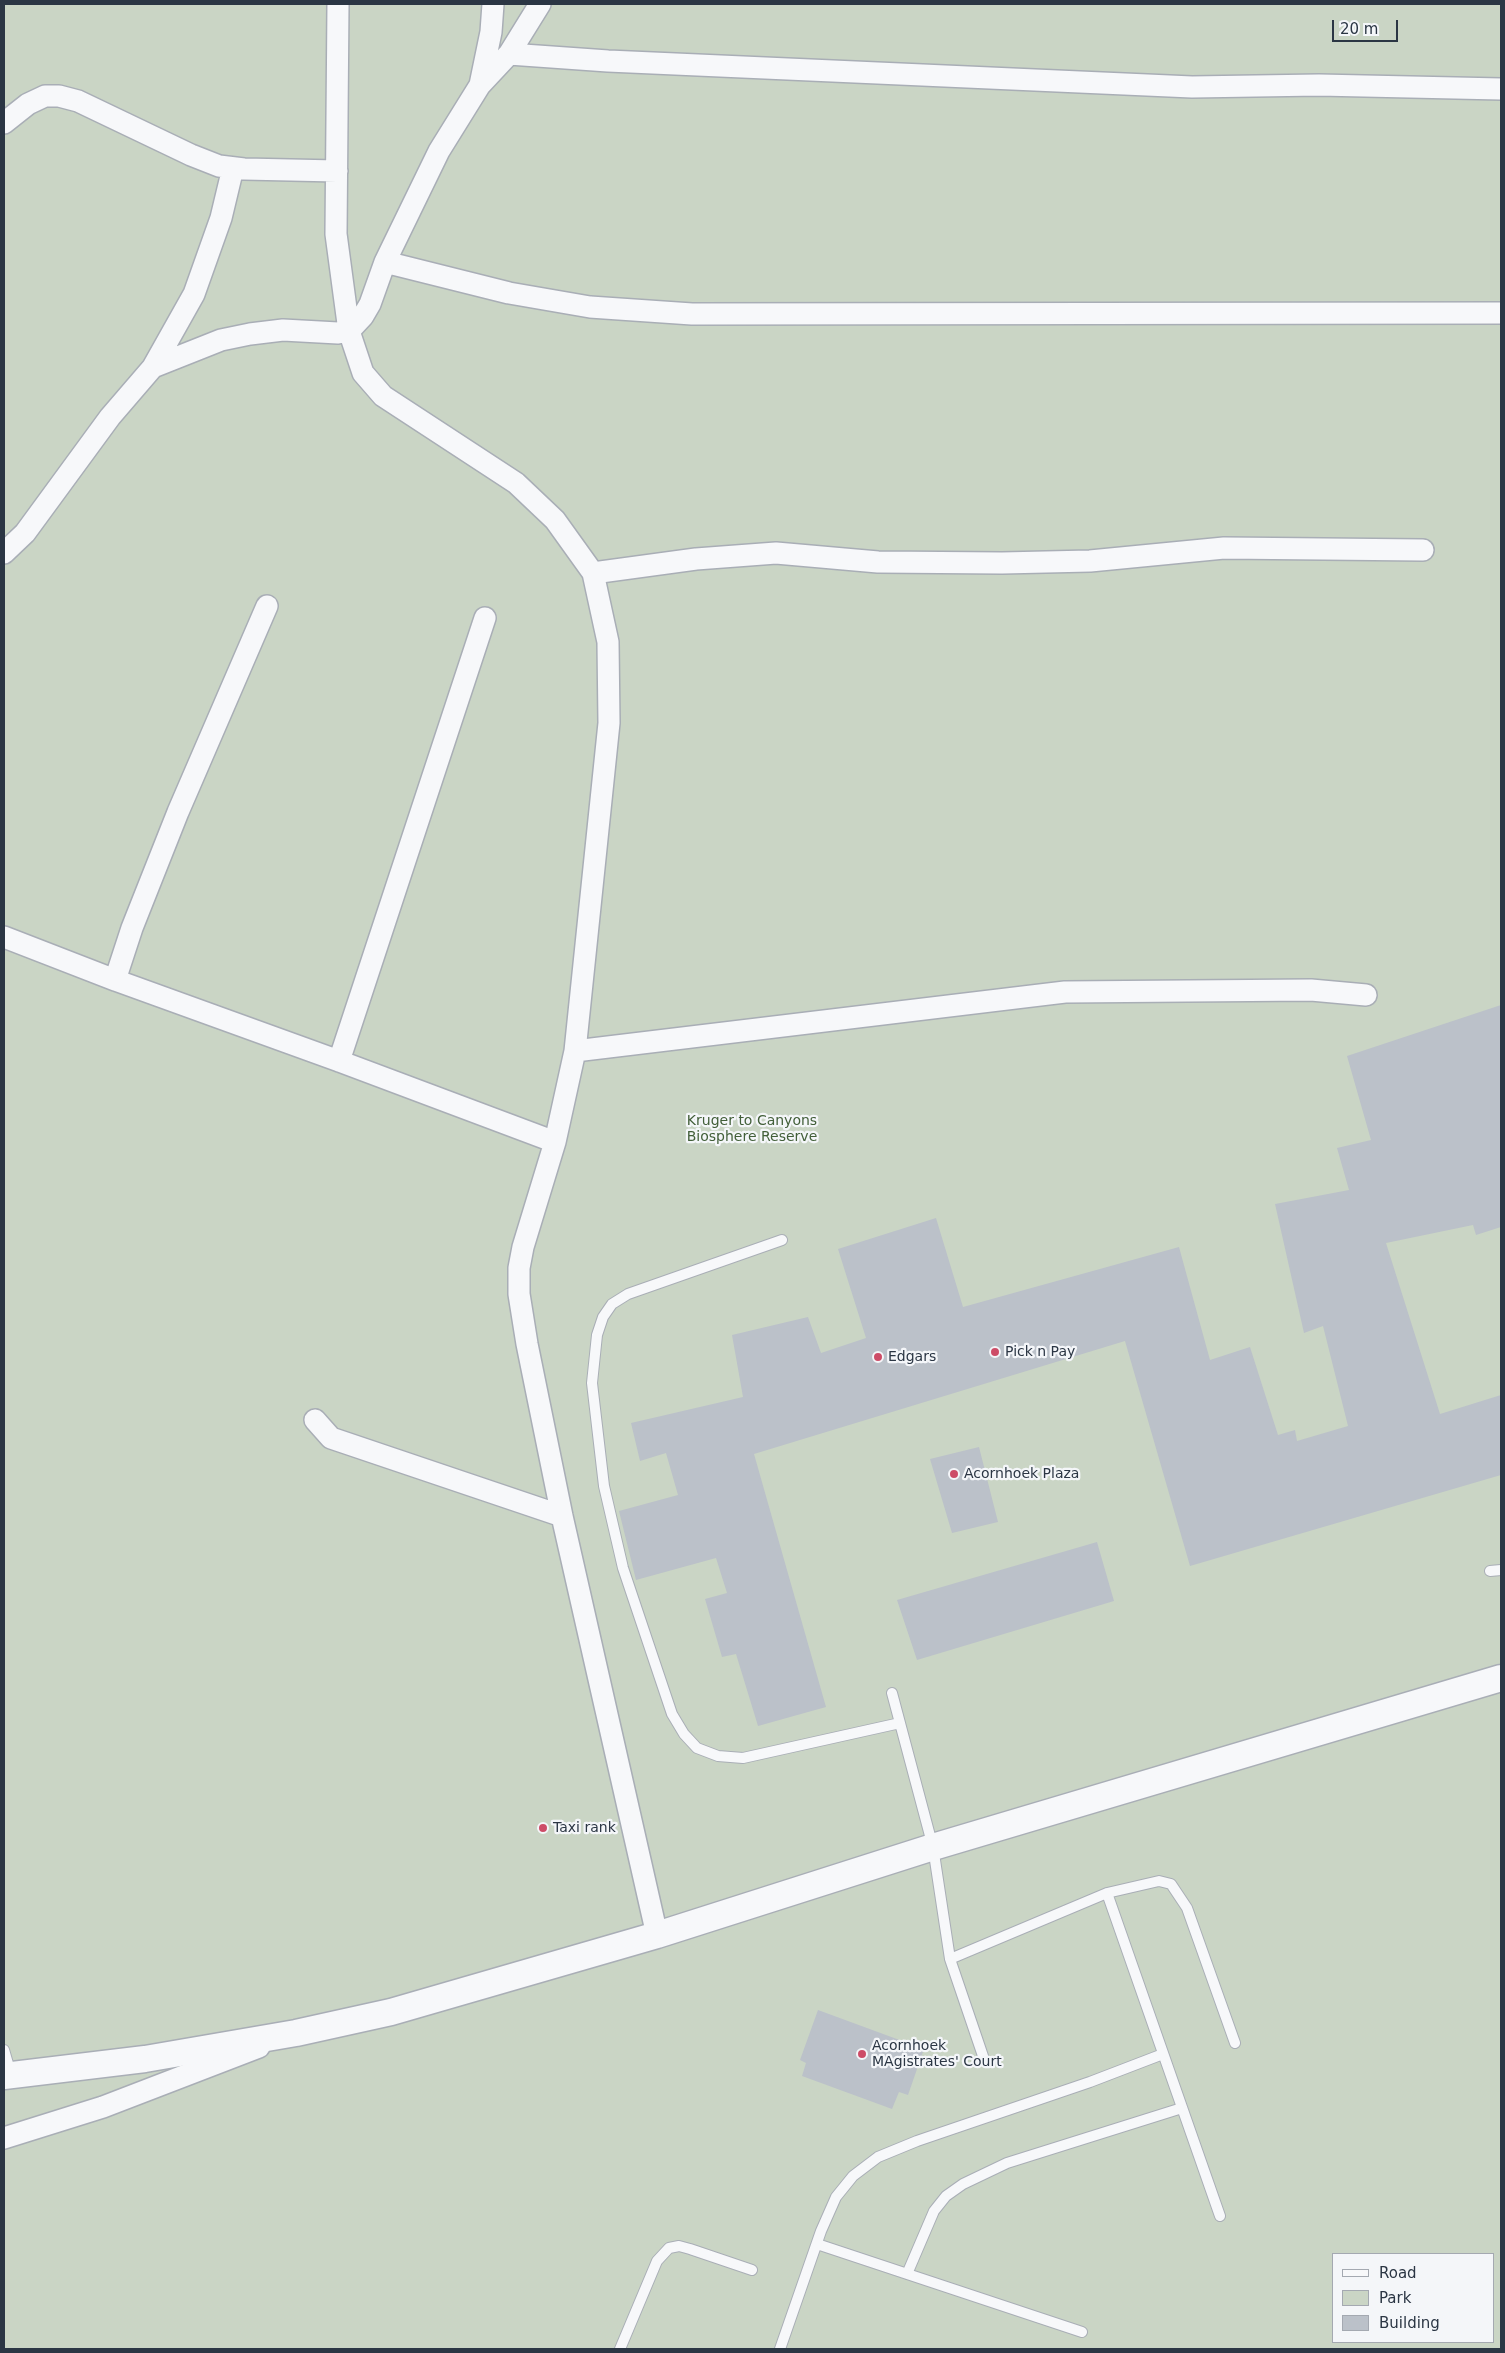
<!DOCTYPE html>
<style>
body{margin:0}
#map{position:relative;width:1505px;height:2353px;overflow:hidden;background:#e4e7eb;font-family:"DejaVu Sans",sans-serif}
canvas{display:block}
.frame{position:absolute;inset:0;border:5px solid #2b3644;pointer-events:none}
.legend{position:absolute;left:1332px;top:2253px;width:162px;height:90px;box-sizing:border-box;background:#f4f6f9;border:1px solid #a4a9b1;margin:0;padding:6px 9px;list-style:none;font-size:15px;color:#2b3644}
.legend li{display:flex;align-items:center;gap:10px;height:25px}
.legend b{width:25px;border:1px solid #a4a9b1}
.scale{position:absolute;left:1332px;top:20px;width:66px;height:22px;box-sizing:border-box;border:2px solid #2b3644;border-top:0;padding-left:6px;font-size:15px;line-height:18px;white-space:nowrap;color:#2b3644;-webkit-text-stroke:4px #f4f6f9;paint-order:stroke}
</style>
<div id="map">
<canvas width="1505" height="2353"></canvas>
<div class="frame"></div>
<ul class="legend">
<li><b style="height:6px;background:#f7f8fa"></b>Road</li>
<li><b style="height:14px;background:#cad5c5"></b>Park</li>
<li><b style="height:14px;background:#bbc1c9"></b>Building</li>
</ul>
<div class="scale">20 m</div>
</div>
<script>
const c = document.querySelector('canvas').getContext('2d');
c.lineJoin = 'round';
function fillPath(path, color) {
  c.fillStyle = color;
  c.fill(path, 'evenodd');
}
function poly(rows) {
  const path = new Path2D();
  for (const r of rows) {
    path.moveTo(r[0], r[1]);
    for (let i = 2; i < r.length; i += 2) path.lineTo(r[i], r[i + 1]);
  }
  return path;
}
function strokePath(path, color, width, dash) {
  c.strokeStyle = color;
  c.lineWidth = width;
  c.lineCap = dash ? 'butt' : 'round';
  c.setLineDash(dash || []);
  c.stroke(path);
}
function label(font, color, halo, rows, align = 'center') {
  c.font = font + ' "DejaVu Sans",sans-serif';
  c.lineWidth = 4.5;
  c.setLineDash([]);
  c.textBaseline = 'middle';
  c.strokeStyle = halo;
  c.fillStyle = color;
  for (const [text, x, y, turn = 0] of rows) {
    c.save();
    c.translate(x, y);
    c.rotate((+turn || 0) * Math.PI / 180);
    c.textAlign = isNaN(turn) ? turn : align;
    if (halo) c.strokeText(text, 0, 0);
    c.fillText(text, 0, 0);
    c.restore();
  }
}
fillPath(poly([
 [4,4,1501,4,1501,2349,4,2349],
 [1334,2254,1494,2254,1494,2342,1334,2342]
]), '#cad5c5');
fillPath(poly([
 [1501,1005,1501,1227,1476,1235,1473,1225,1386,1243,1440,1414,1501,1395,1501,1475,1190,1566,1125,1341,754,1454,826,1707,758,1726,736,1654,722,1657,705,1599,727,1593,716,1558,636,1580,619,1511,678,1495,666,1453,640,1461,631,1423,743,1397,732,1335,808,1317,821,1353,866,1338,838,1249,936,1218,963,1307,1179,1247,1210,1360,1250,1347,1278,1435,1295,1430,1297,1441,1348,1426,1323,1326,1304,1333,1275,1204,1349,1190,1337,1148,1371,1140,1347,1056],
 [979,1447,998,1522,952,1533,930,1459],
 [1097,1542,1114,1601,917,1660,897,1600],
 [818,2010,924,2049,908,2095,899,2092,892,2109,802,2076,806,2063,800,2060]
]), '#bbc1c9');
const service = poly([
 [782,1240,628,1294,612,1304,603,1317,597,1335,592,1383,604,1486,623,1568,672,1714,684,1734,697,1748,718,1756,743,1758,900,1723],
 [1490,1571,1501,1570],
 [892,1693,933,1847,950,1959],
 [1107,1893,1220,2216],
 [4,2050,11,2074],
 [984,2059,950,1959,1107,1893,1159,1881,1171,1884,1187,1908,1235,2043],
 [817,2244,1082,2332],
 [907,2274,934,2211,946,2196,963,2184,1007,2163,1182,2108],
 [620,2349,657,2261,669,2248,679,2246,690,2249,752,2270],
 [780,2349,821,2231,836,2197,853,2176,878,2157,917,2141,1090,2082,1163,2054]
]);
const minor = poly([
 [338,4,336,234,349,331,363,373,383,396,516,483,555,520,593,573,608,642,609,723,575,1051,555,1142,523,1247,519,1268,519,1294,527,1344,562,1516,657,1935],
 [509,54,608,61,1192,87,1319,85,1501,89],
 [480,85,491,32,493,4],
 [4,123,28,104,45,96,59,96,78,101,191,155,219,166,244,169,337,171],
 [385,262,509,293,590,307,692,314,1501,313],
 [153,367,194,294,221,218,233,168],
 [4,553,25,533,110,417,153,367,221,340,250,334,283,330,338,333,349,331,363,316,370,304,385,262,439,151,480,85,509,54,540,4],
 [593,573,696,559,776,553,878,562,1002,563,1090,561,1224,548,1423,550],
 [4,937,115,980,339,1061,555,1142],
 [115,980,132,928,178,812,267,606],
 [575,1051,1065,992,1311,990,1366,995],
 [339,1061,485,618],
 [315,1420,331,1438,562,1516],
 [4,2138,103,2107,259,2047]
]);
const tertiary = poly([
 [4,2076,145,2059,296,2033,391,2012,657,1935,933,1847,1501,1678]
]);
strokePath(service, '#a9aeb6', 12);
strokePath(minor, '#a9aeb6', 24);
strokePath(tertiary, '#a9aeb6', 29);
strokePath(service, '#f7f8fa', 10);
strokePath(minor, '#f7f8fa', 21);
strokePath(tertiary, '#f7f8fa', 26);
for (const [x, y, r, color] of [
 [995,1352,5,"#cd4c67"],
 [878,1357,5,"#cd4c67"],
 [954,1474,5,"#cd4c67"],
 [543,1828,5,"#cd4c67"],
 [862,2054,5,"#cd4c67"]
]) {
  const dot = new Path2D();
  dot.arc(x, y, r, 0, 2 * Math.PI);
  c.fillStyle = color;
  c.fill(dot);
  strokePath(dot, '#f4f6f9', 2);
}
label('14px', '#425f39', '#f4f6f9', [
 ["Kruger to Canyons",752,1121],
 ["Biosphere Reserve",752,1137]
]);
label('14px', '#2b3644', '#f4f6f9', [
 ["Pick n Pay",1005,1352],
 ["Edgars",888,1357],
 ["Acornhoek Plaza",964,1474],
 ["Taxi rank",553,1828],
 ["Acornhoek",872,2046],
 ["MAgistrates' Court",872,2062]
], 'left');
</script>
